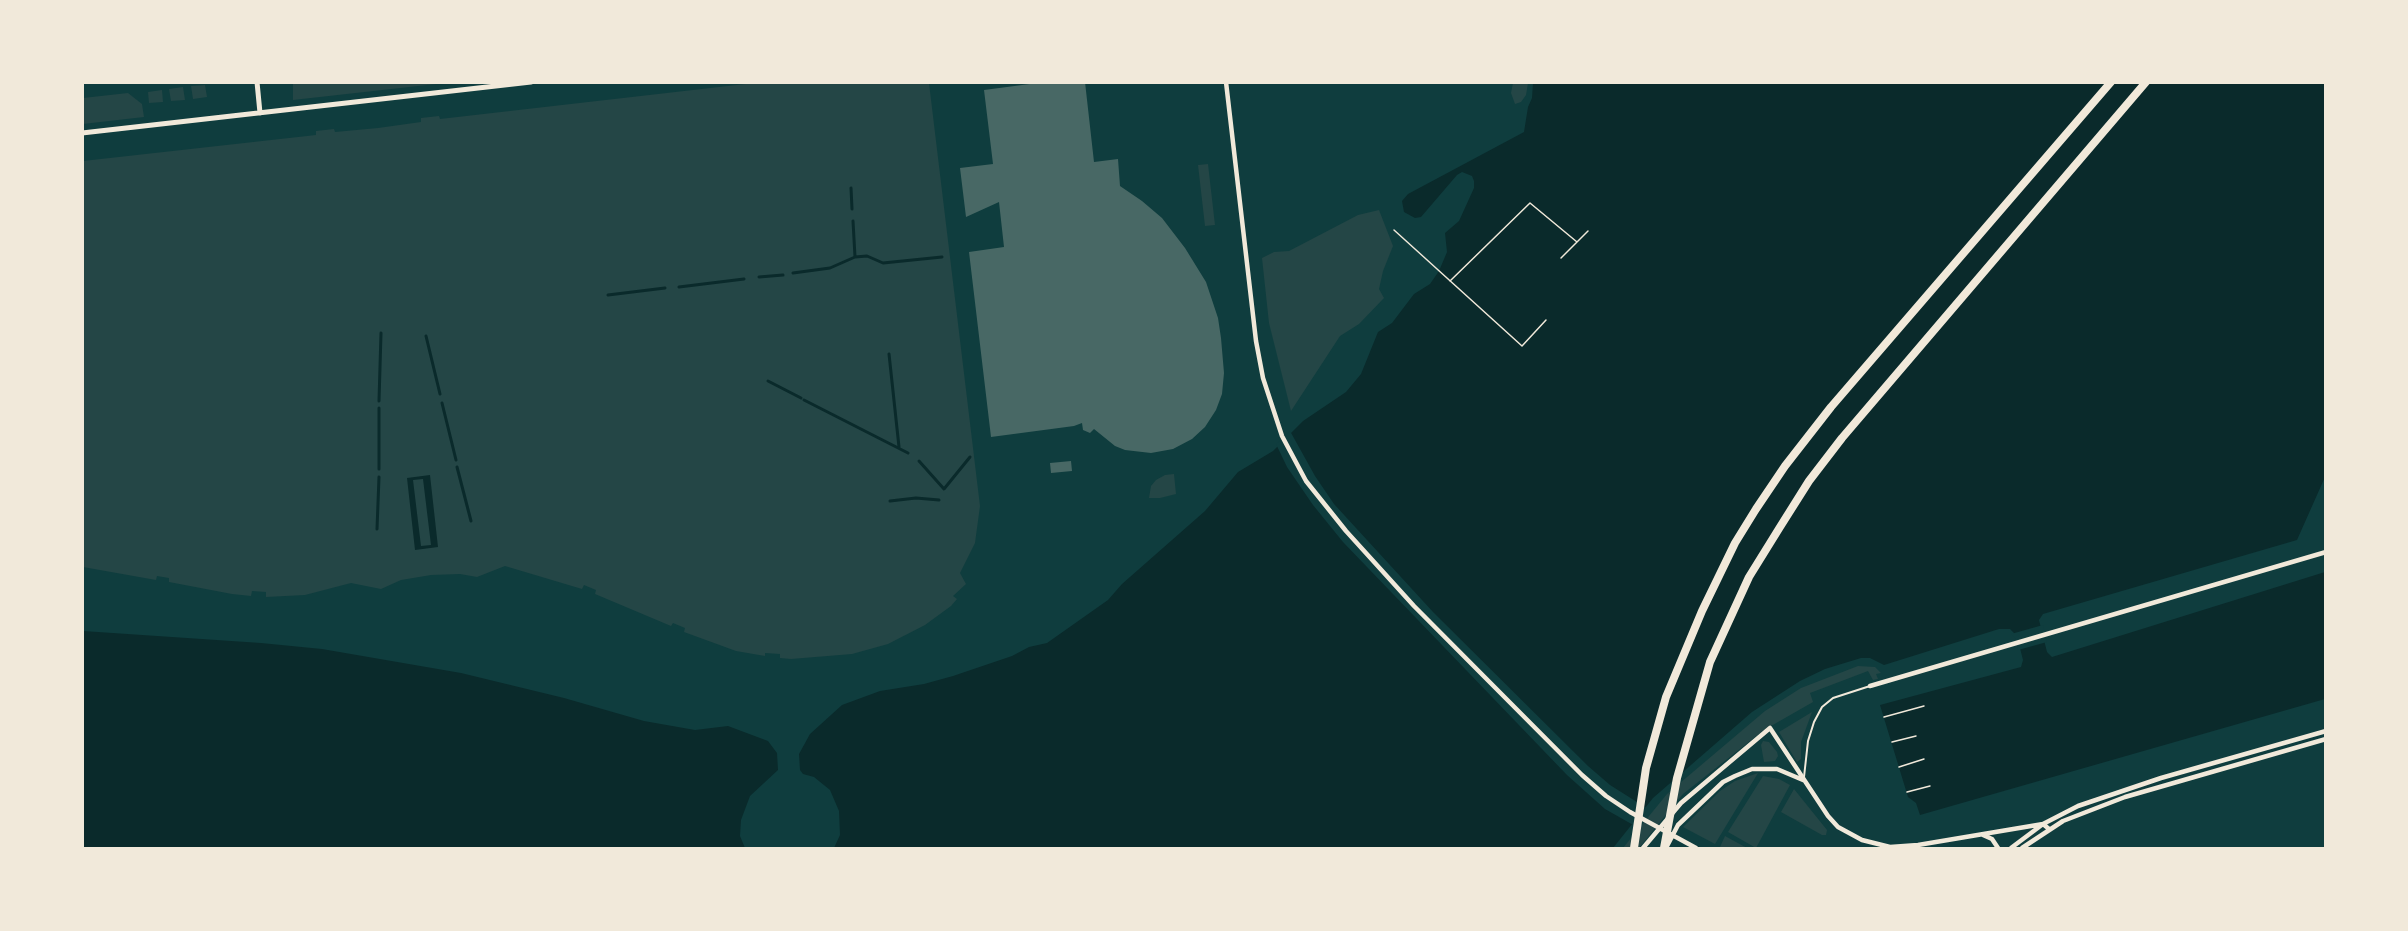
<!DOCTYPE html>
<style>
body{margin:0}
#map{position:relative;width:2408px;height:931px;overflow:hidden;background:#0f3d3e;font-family:"Fira Sans",sans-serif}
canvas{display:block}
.frame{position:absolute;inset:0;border:84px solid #f1e9da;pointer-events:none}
</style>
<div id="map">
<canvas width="2408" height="931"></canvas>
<div class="frame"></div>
</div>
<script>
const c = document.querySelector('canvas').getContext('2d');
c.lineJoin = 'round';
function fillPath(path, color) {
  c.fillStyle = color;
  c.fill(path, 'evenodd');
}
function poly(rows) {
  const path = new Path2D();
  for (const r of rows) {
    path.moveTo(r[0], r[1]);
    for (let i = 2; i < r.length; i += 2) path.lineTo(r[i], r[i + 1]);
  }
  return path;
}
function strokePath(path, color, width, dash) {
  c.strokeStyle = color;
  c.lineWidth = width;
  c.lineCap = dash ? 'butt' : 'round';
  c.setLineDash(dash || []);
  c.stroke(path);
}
fillPath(poly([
 [293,82,445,82,445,83,293,100],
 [754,83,929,83,980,506,975,543,960,573,966,584,953,596,957,599,951,606,925,625,888,644,852,654,791,659,780,658,780,654,765,653,765,656,736,651,684,632,685,628,673,623,671,626,595,594,596,590,584,585,582,589,505,566,477,577,460,574,431,575,401,580,381,589,351,583,305,595,266,597,266,592,252,591,251,596,232,594,169,582,169,578,157,576,156,580,83,567,83,161,316,135,316,131,334,129,335,132,378,128,421,122,421,118,439,116,440,119],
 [1513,83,1528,83,1526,95,1521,102,1515,104,1511,93],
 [205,85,207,97,193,99,191,86],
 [183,87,185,100,171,101,169,89],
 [162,90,163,102,149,103,148,92],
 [128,93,142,104,144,117,83,124,83,98],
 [1208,164,1215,225,1205,226,1198,165],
 [1379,210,1393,246,1383,271,1379,289,1384,298,1359,324,1340,336,1291,411,1269,323,1262,258,1274,252,1289,251,1358,215],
 [1174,474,1176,494,1160,498,1149,498,1151,486,1156,480,1165,475],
 [1858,666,1875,667,1881,673,1876,674,1878,679,1873,680,1868,671,1810,693,1813,702,1764,730,1683,794,1639,848,1623,848,1667,794,1765,711,1801,688],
 [1812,712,1801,742,1801,759,1797,762,1779,732],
 [1763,741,1769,742,1777,752,1778,756,1775,761,1764,762,1761,745],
 [1758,773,1715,844,1683,827,1720,791,1735,781],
 [1763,776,1779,779,1790,785,1756,848,1728,832],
 [1794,789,1827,830,1826,835,1822,835,1781,812],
 [1725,836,1747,848,1720,847]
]), '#244646');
fillPath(poly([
 [1533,83,2325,83,2325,477,2297,540,2043,614,2039,620,2047,652,2052,657,2325,572,2325,699,1920,815,1916,803,1908,797,1880,705,2021,667,2023,660,2017,636,2010,629,1999,629,1884,665,1870,658,1861,658,1825,669,1800,681,1752,712,1653,798,1613,848,834,848,840,835,839,811,830,790,814,777,803,774,800,770,799,754,810,734,842,705,880,691,924,684,953,676,1012,656,1029,647,1047,643,1108,600,1122,584,1205,511,1238,472,1273,451,1303,421,1346,392,1361,374,1378,332,1392,323,1414,294,1430,284,1439,271,1447,252,1445,233,1459,221,1474,188,1474,181,1472,176,1462,172,1457,175,1421,217,1415,218,1404,212,1402,201,1408,194,1524,132,1528,107,1532,98],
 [430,475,438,547,415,550,407,478],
 [423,479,431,545,421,546,413,480],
 [83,631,261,643,322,649,461,673,564,698,644,721,695,730,728,726,768,741,777,753,778,770,750,796,741,820,740,836,745,848,83,848]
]), '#0a2a2b');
fillPath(poly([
 [1290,431,1315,476,1334,504,1433,612,1588,766,1610,785,1648,809,1635,826,1605,809,1567,775,1343,542,1313,505,1287,467,1276,444],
 [2043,625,2047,642,2018,650,2015,638,2011,634]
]), '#0f3d3e');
strokePath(poly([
 [851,188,852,209],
 [853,221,855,257],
 [793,273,830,268,855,257,867,256,883,263,942,257],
 [759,277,783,275],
 [679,287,744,279],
 [608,295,665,288],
 [426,336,440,394],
 [889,354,899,447],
 [768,381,801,398],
 [804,400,908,453],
 [379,401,381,333],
 [442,403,456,460],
 [919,461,944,489,970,457],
 [457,467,471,521],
 [379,469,379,408],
 [890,501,916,498,939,500],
 [377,529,379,477]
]), '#0a2a2b', 3);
fillPath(poly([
 [1045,82,1085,82,1094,162,1118,159,1120,186,1142,201,1162,218,1185,248,1206,282,1218,318,1221,338,1224,373,1222,394,1216,410,1205,427,1192,439,1173,449,1151,453,1125,450,1115,446,1094,429,1090,433,1083,430,1082,423,1074,426,991,437,969,252,1004,247,999,202,966,217,960,168,993,164,984,90],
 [1071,461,1072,471,1051,473,1050,463]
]), '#486865');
strokePath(poly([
 [1394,230,1522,346,1546,320],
 [1561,258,1588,231],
 [1450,281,1530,203,1577,242],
 [1884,717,1924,706],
 [1892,742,1916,736],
 [1899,767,1924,759],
 [1907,792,1930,786]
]), '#f1e9da', 1.5);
strokePath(poly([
 [1804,777,1808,741,1814,722,1822,707,1833,698,1870,686]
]), '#f1e9da', 2);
strokePath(poly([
 [1226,82,1256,341,1263,378,1282,436,1306,481,1346,531,1414,606,1582,775,1606,796,1630,812,1696,848],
 [1870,686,2326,552],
 [1983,835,1992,839,1998,848],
 [1643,848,1681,803,1770,728,1828,816,1838,827,1862,840,1890,847,1918,845,2043,824,2049,829],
 [1666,848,1678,825,1723,782,1735,776,1752,769,1777,769,1803,780],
 [2011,848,2043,824,2078,806,2161,778,2326,731],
 [2022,848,2063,821,2125,797,2326,739]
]), '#f1e9da', 4.5);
strokePath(poly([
 [257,82,260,113],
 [82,133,531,82]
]), '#f1e9da', 5);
strokePath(poly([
 [1634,848,1646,768,1666,697,1702,611,1735,543,1756,509,1785,466,1831,407,2111,82],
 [1664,848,1677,778,1710,662,1749,577,1780,527,1809,481,1842,438,2146,82]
]), '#f1e9da', 8);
</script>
